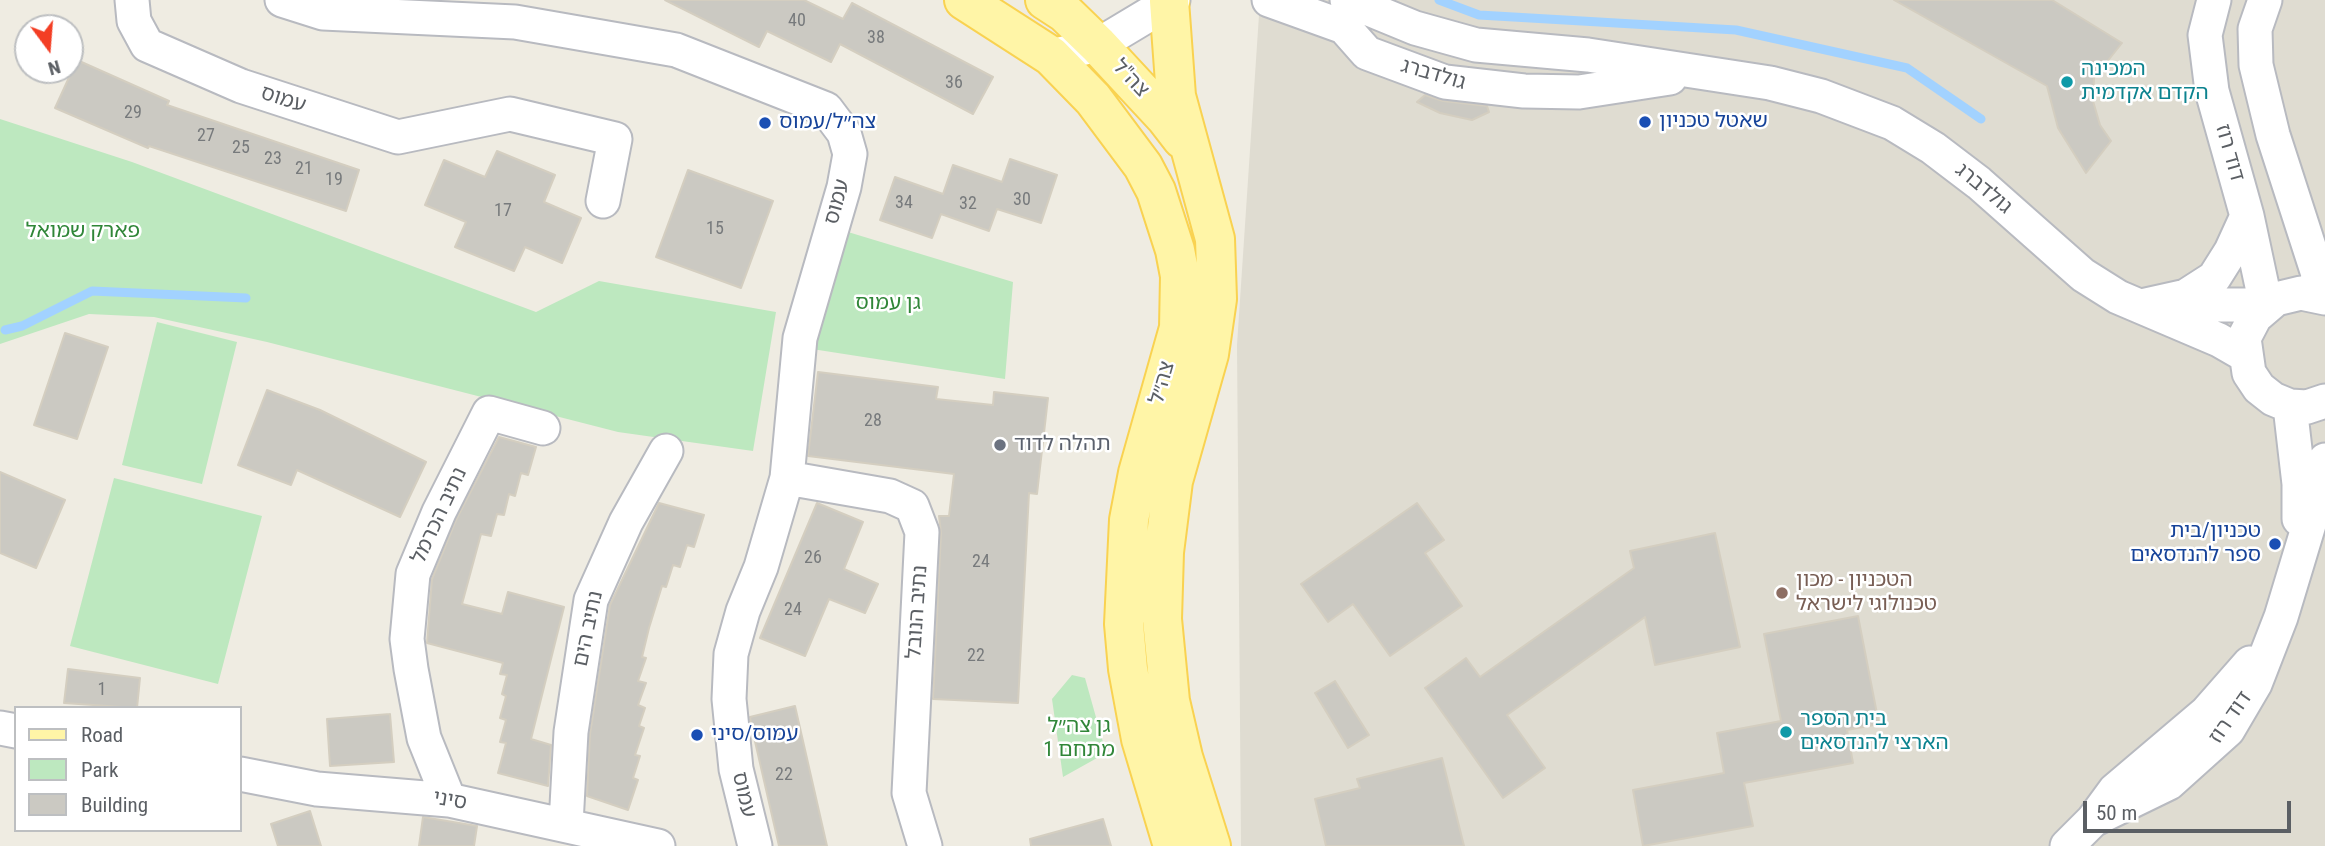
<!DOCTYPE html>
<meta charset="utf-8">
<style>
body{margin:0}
#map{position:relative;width:2325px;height:846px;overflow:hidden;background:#efece2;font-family:"Roboto Condensed",sans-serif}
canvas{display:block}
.legend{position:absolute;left:14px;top:706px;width:228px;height:126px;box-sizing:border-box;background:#fff;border:2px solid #bdbfc1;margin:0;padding:9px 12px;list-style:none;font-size:21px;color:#5b5f64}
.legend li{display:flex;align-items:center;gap:14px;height:35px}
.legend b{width:35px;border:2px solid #bdbfc1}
.north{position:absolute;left:14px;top:14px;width:70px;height:70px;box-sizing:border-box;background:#fff;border:2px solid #bdbfc1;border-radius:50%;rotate:164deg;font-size:19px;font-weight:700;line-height:28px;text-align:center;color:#5b5f64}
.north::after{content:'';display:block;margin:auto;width:24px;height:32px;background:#f33e24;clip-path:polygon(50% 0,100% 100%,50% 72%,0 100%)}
.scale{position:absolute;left:2083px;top:801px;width:208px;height:32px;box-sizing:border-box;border:4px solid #5b5f64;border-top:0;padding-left:9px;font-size:21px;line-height:24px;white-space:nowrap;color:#5b5f64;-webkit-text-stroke:5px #fff;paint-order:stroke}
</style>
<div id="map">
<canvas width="2325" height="846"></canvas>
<ul class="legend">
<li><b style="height:9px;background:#fff5a7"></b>Road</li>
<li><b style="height:19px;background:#bde8bf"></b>Park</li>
<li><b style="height:19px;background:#cbc9c2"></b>Building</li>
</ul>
<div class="north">N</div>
<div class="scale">50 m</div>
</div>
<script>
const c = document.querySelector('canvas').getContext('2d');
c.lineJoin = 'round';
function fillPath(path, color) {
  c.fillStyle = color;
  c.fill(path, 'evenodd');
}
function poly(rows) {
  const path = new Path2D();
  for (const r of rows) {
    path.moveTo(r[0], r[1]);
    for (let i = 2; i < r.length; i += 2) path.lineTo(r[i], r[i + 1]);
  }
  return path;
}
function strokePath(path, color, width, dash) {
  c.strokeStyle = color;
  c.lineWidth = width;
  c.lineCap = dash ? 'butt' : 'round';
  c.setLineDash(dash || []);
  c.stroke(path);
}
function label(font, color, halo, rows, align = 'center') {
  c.font = font + ' "Roboto Condensed","Noto Sans Hebrew",sans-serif';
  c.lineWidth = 5;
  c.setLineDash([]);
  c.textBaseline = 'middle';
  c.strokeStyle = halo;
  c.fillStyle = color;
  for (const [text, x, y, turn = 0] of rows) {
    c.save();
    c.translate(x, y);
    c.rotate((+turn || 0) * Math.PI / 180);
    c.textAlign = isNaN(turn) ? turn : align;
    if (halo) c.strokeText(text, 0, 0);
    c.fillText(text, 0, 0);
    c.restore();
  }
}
fillPath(poly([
 [1260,0,2325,0,2325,846,1241,846,1237,345]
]), '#dfdcd1');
fillPath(poly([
 [0,119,132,162,536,312,599,281,776,312,753,451,618,432,267,342,154,317,89,314,0,344],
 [848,232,1013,282,1005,379,812,349],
 [157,322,237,342,202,484,122,465],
 [114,478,262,516,218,684,70,646],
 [1072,675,1085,678,1106,753,1063,777,1052,699]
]), '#bde8bf');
strokePath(poly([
 [1439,0,1479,15,1736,30,1907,68,1981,119],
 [5,330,22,326,92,291,246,298]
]), '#a2d2ff', 9);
const building = poly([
 [665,0,804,0,843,19,852,3,993,77,973,114,840,44,831,62,767,31,759,47,665,0],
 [1894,0,2052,0,2122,43,2094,78,2093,101,2100,125,2111,141,2086,173,2058,128,2047,86,1894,0],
 [77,60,169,101,167,105,359,170,346,211,149,146,148,148,55,108,77,60],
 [1425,95,1443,101,1487,106,1489,112,1472,120,1440,113,1417,102,1425,95],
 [497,151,555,175,544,202,581,218,562,263,525,247,514,271,455,247,466,222,425,205,444,160,485,177,497,151],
 [1010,159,1057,175,1041,223,997,209,989,231,941,214,932,238,880,220,895,177,943,194,953,165,1002,182,1010,159],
 [688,170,773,201,741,288,656,257,688,170],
 [65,333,108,347,77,439,34,425,65,333],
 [818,372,938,387,936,399,993,405,994,392,1048,398,1037,494,1029,493,1018,703,933,699,941,533,939,516,949,516,954,474,808,456,818,372],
 [267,390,320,410,426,462,400,517,297,470,291,485,238,465,267,390],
 [499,437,536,447,528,475,521,473,515,496,509,494,504,515,497,514,491,536,481,534,462,604,502,614,508,592,564,607,531,739,551,745,548,786,498,773,506,743,500,742,506,720,500,718,506,696,502,694,507,675,500,674,503,663,427,643,432,579,456,520,499,437],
 [0,472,65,500,36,568,0,553,0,472],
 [659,503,704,515,694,547,687,545,680,567,673,565,666,587,662,586,649,628,642,657,646,658,638,681,646,683,638,705,645,708,639,726,644,728,635,755,640,756,633,778,638,780,628,810,587,796,590,734,610,605,659,503],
 [817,503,863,522,844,569,878,584,865,613,829,599,805,656,760,638,817,503],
 [1417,503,1444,540,1425,553,1462,606,1390,656,1353,604,1328,622,1301,584,1417,503],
 [1715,533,1740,647,1655,665,1645,617,1507,715,1545,768,1503,798,1425,688,1466,658,1480,677,1634,568,1630,551,1715,533],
 [1858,616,1879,724,1847,730,1853,763,1744,783,1753,826,1643,846,1633,790,1724,773,1717,733,1781,721,1764,634,1858,616],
 [68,669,140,678,137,708,64,703,68,669],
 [1335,681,1369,735,1348,748,1315,693,1335,681],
 [795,706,827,846,779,846,751,724,750,717,795,706],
 [390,714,394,762,330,766,327,719,390,714],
 [1442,758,1464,846,1326,846,1315,799,1360,788,1357,779,1442,758],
 [310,811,321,846,278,846,271,824,310,811],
 [423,817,477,826,474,846,419,846,423,817],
 [1103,819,1111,846,1031,846,1030,839,1103,819]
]);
fillPath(building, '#cbc9c2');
strokePath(building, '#d4cec0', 2);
const minor = poly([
 [132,0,134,21,147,45,241,86,398,137,510,114,615,139,603,201],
 [282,0,323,13,515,22,676,50,826,109,844,133,850,154,844,187,800,338,787,478,761,567,743,611,731,654,729,699,736,769,755,846],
 [1269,0,1344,27,1367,53,1445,82,1524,91,1579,92,1670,78],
 [1347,0,1415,28,1476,45,1588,55,1770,83,1821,96,1892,123,1933,148,1979,183,2083,275,2118,297,2219,340,2245,355],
 [2214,0,2205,35,2212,91,2247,216,2266,305],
 [2265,0,2255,29,2256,65,2273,135,2325,296],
 [1051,56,1098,45,1173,0],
 [2325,298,2301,293,2276,299,2255,317,2244,338,2249,373,2259,388,2273,399,2290,406,2307,407,2325,401],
 [2174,305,2266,305],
 [2141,306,2186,296,2214,278,2231,251,2247,216],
 [2290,406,2299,484,2299,519],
 [787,478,890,496,912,506,922,532,909,793,925,846],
 [0,728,16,731],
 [240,774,317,789,449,800,658,846],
 [449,800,424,738,411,669,407,639,413,574,439,512,489,413,543,428],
 [2093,820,2169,783,2228,730,2255,684,2281,617,2317,498,2325,460],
 [566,824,571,732,591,600,626,522,666,451],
 [2067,846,2093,820,2115,790,2207,712,2250,663]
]);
const major = poly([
 [964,0,1051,56,1093,99,1143,166,1156,191,1175,250,1180,276,1179,328,1138,473,1129,520,1124,624,1128,669,1141,739,1173,846],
 [1045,0,1065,13,1098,45,1165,117,1182,139],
 [1169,1,1176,96,1215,239,1217,299,1209,354,1173,481,1164,552,1162,619,1170,701,1183,757,1211,846]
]);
strokePath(minor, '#b8bac0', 37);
strokePath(major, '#f9d251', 42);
strokePath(minor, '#fff', 33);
strokePath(major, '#fff5a7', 38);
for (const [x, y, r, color] of [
 [2067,82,7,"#0f9aa8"],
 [1645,122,7,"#1a4fb4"],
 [765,123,7,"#1a4fb4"],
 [1000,445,7,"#6b7280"],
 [2275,544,7,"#1a4fb4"],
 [1782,593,7,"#8d6e63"],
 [1786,732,7,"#0f9aa8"],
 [697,735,7,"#1a4fb4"]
]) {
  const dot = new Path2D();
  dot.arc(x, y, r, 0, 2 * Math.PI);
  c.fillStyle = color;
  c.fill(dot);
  strokePath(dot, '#fff', 2.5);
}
label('18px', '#777a7c', null, [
 ["40",797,21],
 ["38",876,38],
 ["36",954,83],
 ["29",133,113],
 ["27",206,136],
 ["25",241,148],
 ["23",273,159],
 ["21",304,169],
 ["19",334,180],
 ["30",1022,200],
 ["34",904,203],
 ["32",968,204],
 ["17",503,211],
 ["15",715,229],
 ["28",873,421],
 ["26",813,558],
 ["24",981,562],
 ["24",793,610],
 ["22",976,656],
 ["1",102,690],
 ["22",784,775]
]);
label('21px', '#0d838f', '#fff', [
 ["המכינה",2081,70],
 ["הקדם אקדמית",2081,94],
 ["בית הספר",1800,720],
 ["הארצי להנדסאים",1800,744]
], 'left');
label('21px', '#5b5f64', '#fff', [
 ["גולדברג",1433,75,16],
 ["צה\"ל",1130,79,47],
 ["עמוס",283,100,18],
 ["דוד רוז",2229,153,74],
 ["גולדברג",1983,189,40],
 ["עמוס",838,202,-75],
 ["צה״ל",1163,383,-74],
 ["נתיב הכרמל",440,516,-65],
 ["נתיב הנובל",918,612,-86],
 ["נתיב הים",589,629,-78],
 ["דוד רוז",2231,718,-55],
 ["עמוס",743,795,77],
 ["סיני",450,801,9]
]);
label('21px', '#164399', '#fff', [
 ["שאטל טכניון",1659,122],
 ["צה״ל/עמוס",779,123],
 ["טכניון/בית",2261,532,"right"],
 ["ספר להנדסאים",2261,556,"right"],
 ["עמוס/סיני",711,735]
], 'left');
label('21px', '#308638', '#fff', [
 ["פארק שמואל",83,232],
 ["גן עמוס",888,304],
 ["גן צה״ל",1079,727],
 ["מתחם 1",1079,751]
]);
label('21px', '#5b616d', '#fff', [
 ["תהלה לדוד",1014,445]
], 'left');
label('21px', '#785e54', '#fff', [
 ["הטכניון - מכון",1796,581],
 ["טכנולוגי לישראל",1796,605]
], 'left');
</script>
